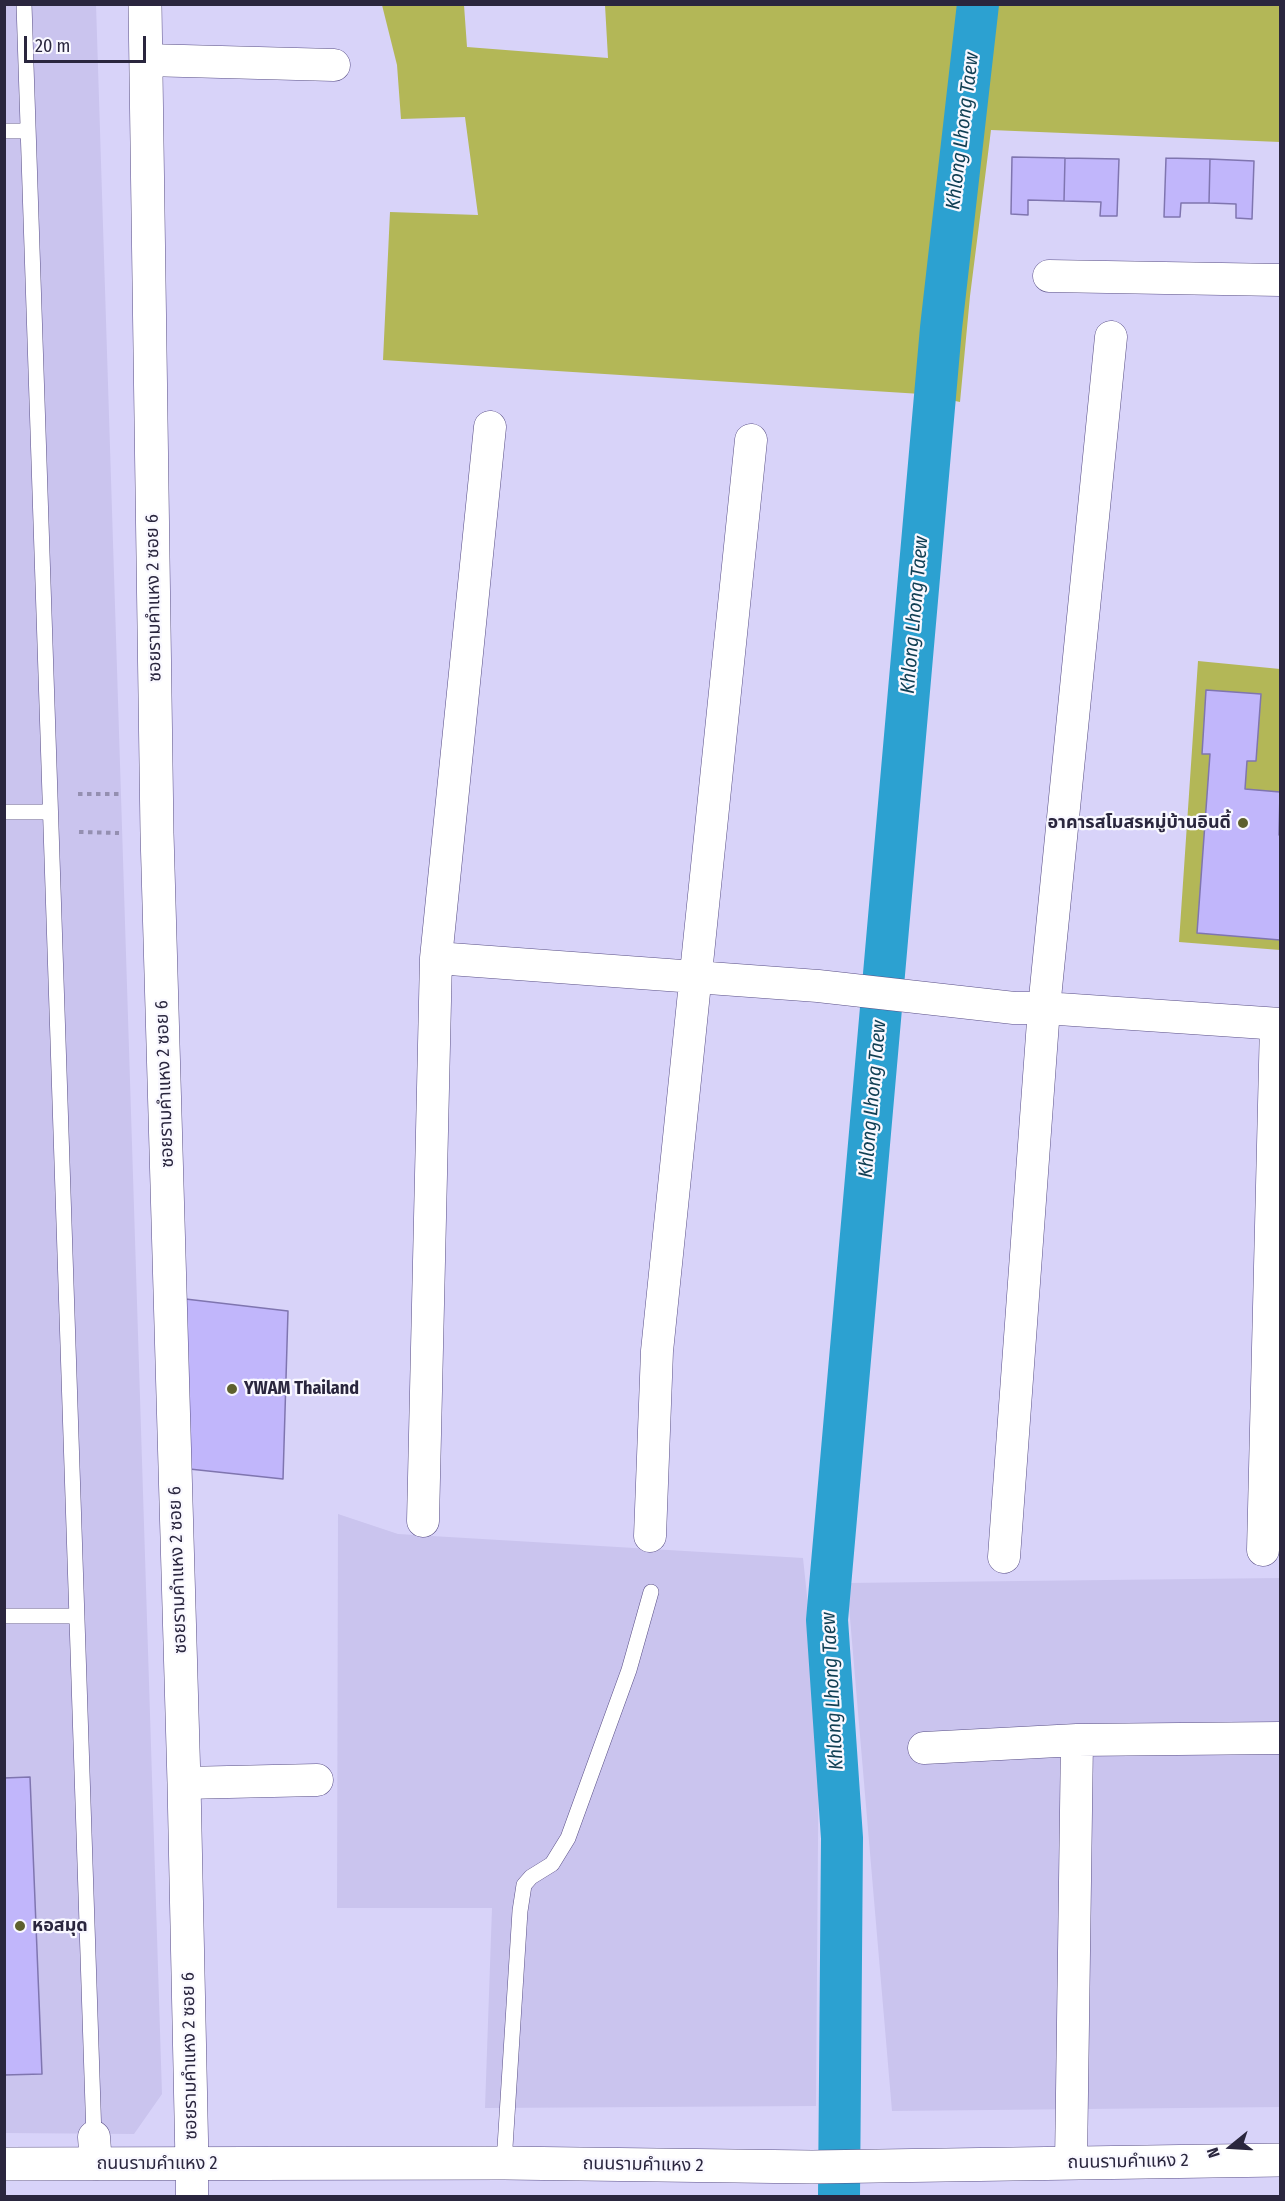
<!DOCTYPE html>
<meta charset="utf-8">
<style>
body{margin:0}
#map{position:relative;width:1285px;height:2201px;overflow:hidden;background:#d8d3f9;font-family:"Fira Sans Condensed",sans-serif}
canvas{display:block}
.frame{position:absolute;inset:0;border:6px solid #2a263e;pointer-events:none}
.north{position:absolute;left:1201px;top:2117px;width:60px;height:60px;-webkit-text-stroke:4px #f9f8ff;paint-order:stroke;rotate:252deg;font-size:16px;font-weight:700;line-height:24px;text-align:center;color:#2a263e}
.north::after{content:'';display:block;margin:auto;width:21px;height:27px;background:#2a263e;clip-path:polygon(50% 0,100% 100%,50% 72%,0 100%)}
.scale{position:absolute;left:24px;top:36px;width:122px;height:27px;box-sizing:border-box;border:3px solid #2a263e;border-top:0;padding-left:8px;font-size:18px;line-height:21px;white-space:nowrap;color:#2a263e;-webkit-text-stroke:4px #f9f8ff;paint-order:stroke}
</style>
<div id="map">
<canvas width="1285" height="2201"></canvas>
<div class="frame"></div>
<div class="north">N</div>
<div class="scale">20 m</div>
</div>
<script>
const c = document.querySelector('canvas').getContext('2d');
c.lineJoin = 'round';
function fillPath(path, color) {
  c.fillStyle = color;
  c.fill(path, 'evenodd');
}
function poly(rows) {
  const path = new Path2D();
  for (const r of rows) {
    path.moveTo(r[0], r[1]);
    for (let i = 2; i < r.length; i += 2) path.lineTo(r[i], r[i + 1]);
  }
  return path;
}
function strokePath(path, color, width, dash) {
  c.strokeStyle = color;
  c.lineWidth = width;
  c.lineCap = dash ? 'butt' : 'round';
  c.setLineDash(dash || []);
  c.stroke(path);
}
function label(font, color, halo, rows, align = 'center') {
  c.font = font + ' "Fira Sans Condensed","Noto Sans Thai",sans-serif';
  c.lineWidth = 4.5;
  c.setLineDash([]);
  c.textBaseline = 'middle';
  c.strokeStyle = halo;
  c.fillStyle = color;
  for (const [text, x, y, turn = 0] of rows) {
    c.save();
    c.translate(x, y);
    c.rotate((+turn || 0) * Math.PI / 180);
    c.textAlign = isNaN(turn) ? turn : align;
    if (halo) c.strokeText(text, 0, 0);
    c.fillText(text, 0, 0);
    c.restore();
  }
}
fillPath(poly([
 [96,4,162,2094,134,2134,5,2133,4,5],
 [338,1514,398,1534,803,1558,819,1709,816,2106,485,2108,492,1908,337,1908],
 [1280,1578,1280,2107,892,2111,847,1583]
]), '#cac4ee');
fillPath(poly([
 [382,5,464,5,467,47,608,58,605,5,1280,5,1280,142,991,130,970,296,960,402,921,394,383,360,390,212,478,215,465,117,401,119,397,65],
 [1198,661,1280,669,1280,950,1179,942]
]), '#b3b757');
strokePath(poly([
 [839,2196,842,1838,827,1620,941,328,978,4]
]), '#2ca1d1', 42);
const building = poly([
 [1012,157,1065,158,1064,201,1028,200,1028,215,1011,214,1012,157],
 [1065,158,1119,159,1117,216,1100,216,1101,202,1064,201,1065,158],
 [1166,158,1210,159,1209,203,1181,203,1180,217,1164,217,1166,158],
 [1210,159,1254,161,1252,219,1236,218,1236,204,1209,203,1210,159],
 [1206,690,1261,694,1256,761,1247,761,1245,789,1280,792,1279,835,1280,835,1280,940,1197,933,1210,754,1202,754,1206,690],
 [177,1298,288,1311,283,1479,180,1468,177,1298],
 [30,1777,42,2074,4,2075,4,1778,30,1777]
]);
fillPath(building, '#c1b6fb');
strokePath(building, '#7f75af', 1.5);
const lane = poly([
 [24,4,94,2137],
 [4,131,28,131],
 [4,812,50,812],
 [4,1616,77,1616],
 [504,2163,520,1911,524,1885,531,1877,552,1864,568,1838,629,1670,651,1592]
]);
const street = poly([
 [146,60,334,65],
 [1049,276,1280,280],
 [436,958,818,986,1014,1008,1044,1008,1280,1024],
 [423,1521,436,958,490,427],
 [650,1536,657,1351,751,440],
 [1263,1550,1276,1024],
 [1004,1557,1044,1008,1111,337],
 [924,1748,1077,1740,1280,1738],
 [184,1783,317,1780],
 [94,2137,96,2164],
 [192,2163,192,2196],
 [1071,2163,1077,1740]
]);
const secondary = poly([
 [145,4,157,833,184,1783,192,2163],
 [4,2164,504,2163,812,2167,1280,2160]
]);
strokePath(lane, '#594f86', 16);
strokePath(street, '#594f86', 33);
strokePath(secondary, '#594f86', 34);
strokePath(poly([
 [78,794,119,794],
 [79,832,119,833]
]), '#948fb0', 4, [4.5, 4.5]);
strokePath(lane, '#fff', 15);
strokePath(street, '#fff', 32);
strokePath(secondary, '#fff', 33);
for (const [x, y, r, color] of [
 [1243,823,6,"#5e602e"],
 [232,1389,6,"#5e602e"],
 [20,1926,6,"#5e602e"]
]) {
  const dot = new Path2D();
  dot.arc(x, y, r, 0, 2 * Math.PI);
  c.fillStyle = color;
  c.fill(dot);
  strokePath(dot, '#f9f8ff', 2);
}
label('18px', '#2a263e', '#f9f8ff', [
 ["ซอยรามคำแหง 2 ซอย 6",154,598,-91],
 ["ซอยรามคำแหง 2 ซอย 6",165,1084,-92],
 ["ซอยรามคำแหง 2 ซอย 6",178,1570,-92],
 ["ซอยรามคำแหง 2 ซอย 6",190,2056,-91],
 ["ถนนรามคำแหง 2",1128,2162,-1],
 ["ถนนรามคำแหง 2",157,2164],
 ["ถนนรามคำแหง 2",643,2165,1]
]);
label('bold 18px', '#2a263e', '#f9f8ff', [
 ["อาคารสโมสรหมู่บ้านอินดี้",1231,823,"right"],
 ["YWAM Thailand",244,1389],
 ["หอสมุด",32,1926]
], 'left');
label('italic 20px', '#103f54', '#f9f8ff', [
 ["Khlong Lhong Taew",963,131,-83],
 ["Khlong Lhong Taew",915,615,-85],
 ["Khlong Lhong Taew",873,1099,-85],
 ["Khlong Lhong Taew",833,1691,-93]
]);
</script>
